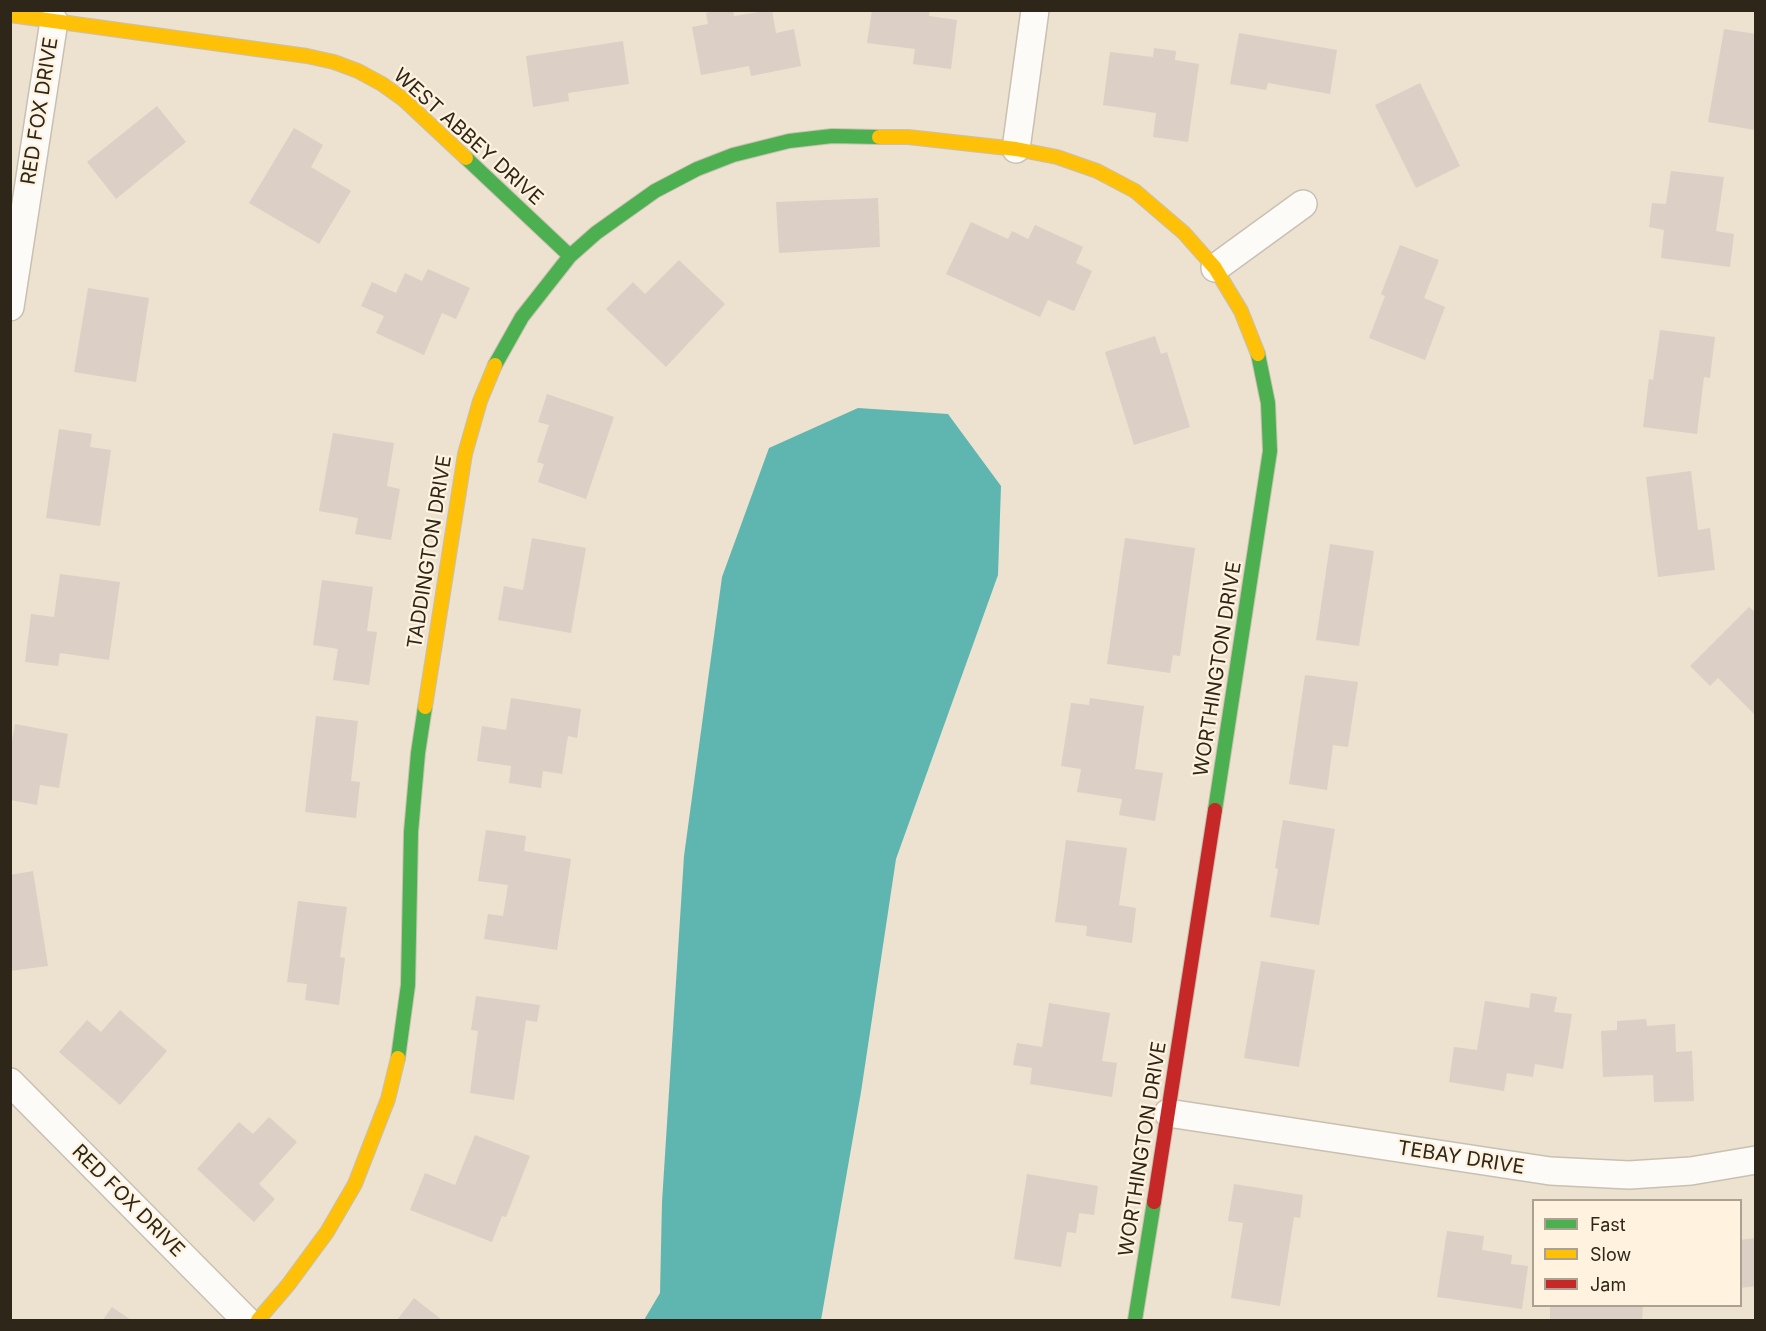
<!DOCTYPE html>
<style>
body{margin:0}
#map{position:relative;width:1766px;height:1331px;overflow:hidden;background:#ece2cf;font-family:Inter,sans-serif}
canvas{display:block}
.frame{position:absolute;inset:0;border:12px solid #2d2619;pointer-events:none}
.legend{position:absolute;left:1532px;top:1199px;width:210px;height:108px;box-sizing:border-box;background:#fff3df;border:2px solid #aba190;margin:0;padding:8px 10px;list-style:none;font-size:18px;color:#2d2619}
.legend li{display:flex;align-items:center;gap:12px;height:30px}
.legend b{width:30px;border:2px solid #aba190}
</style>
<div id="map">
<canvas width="1766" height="1331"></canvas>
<div class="frame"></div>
<ul class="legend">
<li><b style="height:8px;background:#4caf50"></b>Fast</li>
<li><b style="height:8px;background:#ffc107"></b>Slow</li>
<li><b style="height:8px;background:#c62828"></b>Jam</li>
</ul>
</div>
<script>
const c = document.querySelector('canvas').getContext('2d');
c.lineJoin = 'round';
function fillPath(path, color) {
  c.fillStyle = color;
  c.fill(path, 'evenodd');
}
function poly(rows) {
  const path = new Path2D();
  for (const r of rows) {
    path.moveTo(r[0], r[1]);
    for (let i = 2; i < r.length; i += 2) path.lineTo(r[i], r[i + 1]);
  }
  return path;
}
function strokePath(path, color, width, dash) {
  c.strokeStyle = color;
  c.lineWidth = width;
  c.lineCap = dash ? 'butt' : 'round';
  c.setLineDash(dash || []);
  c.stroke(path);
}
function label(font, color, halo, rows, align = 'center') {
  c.font = font + ' Inter,sans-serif';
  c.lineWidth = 4.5;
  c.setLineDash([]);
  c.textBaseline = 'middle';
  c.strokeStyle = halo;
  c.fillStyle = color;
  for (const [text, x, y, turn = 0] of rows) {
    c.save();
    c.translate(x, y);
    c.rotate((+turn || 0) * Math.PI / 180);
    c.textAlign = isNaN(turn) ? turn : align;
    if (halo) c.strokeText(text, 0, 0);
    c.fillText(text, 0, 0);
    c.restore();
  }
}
fillPath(poly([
 [858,408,948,414,1001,486,998,575,896,859,861,1092,821,1320,644,1320,660,1293,662,1202,684,856,722,577,769,448]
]), '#5fb6b1');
fillPath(poly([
 [717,10,733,10,734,16,772,10,776,33,794,29,801,66,751,76,749,66,701,75,692,27,708,24,706,13],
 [872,10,930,10,929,16,957,20,951,69,913,64,915,49,867,43],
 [1724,29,1756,34,1755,130,1708,122],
 [1239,33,1337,50,1330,94,1268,83,1266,90,1230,84],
 [623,41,629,84,568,93,569,101,533,107,526,56],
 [1154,48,1176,51,1175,60,1199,64,1188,142,1153,137,1156,113,1103,105,1110,52,1153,57],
 [1420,83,1460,166,1416,188,1375,105],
 [157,106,186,142,116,199,87,162],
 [294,128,323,145,311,167,351,191,319,244,249,203],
 [1671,171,1724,177,1716,231,1734,234,1730,267,1661,258,1664,230,1649,227,1652,203,1666,204],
 [878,198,880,247,779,253,776,202],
 [971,222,1008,239,1012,231,1028,239,1035,225,1083,247,1076,263,1092,271,1074,311,1048,300,1040,317,946,274],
 [1400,245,1439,260,1424,298,1445,307,1425,360,1369,338,1385,296,1381,294],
 [679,260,725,304,666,367,606,309,633,282,645,294],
 [428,269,470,288,456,319,442,313,424,355,376,333,384,316,361,306,372,282,396,293,405,273,422,281],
 [88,288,149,298,136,382,74,372],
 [1660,330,1715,337,1710,378,1704,377,1697,434,1643,427,1649,379,1653,380],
 [1155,336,1161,354,1167,352,1190,427,1134,445,1105,352],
 [547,394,614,417,586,499,538,482,544,464,537,462,549,425,538,422],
 [59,429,92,434,90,447,111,450,100,526,46,518],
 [333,433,394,443,387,486,400,489,391,540,355,534,358,518,319,511],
 [1691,471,1698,530,1710,528,1715,570,1658,577,1646,477],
 [532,538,586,548,571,633,498,620,504,586,523,590],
 [1125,538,1195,548,1180,656,1173,655,1170,673,1107,664],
 [1330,544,1374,551,1359,646,1316,640],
 [60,574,120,582,109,660,60,653,58,666,25,662,31,614,54,617],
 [322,580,373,587,367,631,377,632,369,685,333,680,338,649,313,645],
 [1749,607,1756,613,1756,716,1718,678,1710,686,1690,666],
 [1305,675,1358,682,1348,747,1333,745,1327,790,1289,784],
 [511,698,581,709,577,738,568,736,562,774,543,771,541,788,509,783,511,766,477,761,482,726,506,730],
 [1090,698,1144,706,1135,769,1163,773,1155,821,1119,815,1122,799,1077,792,1081,769,1061,766,1071,703,1089,705],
 [316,716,358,721,351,781,360,782,356,818,305,812],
 [15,724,68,734,59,788,40,785,37,805,10,800,10,753],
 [1283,820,1335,829,1319,925,1270,917,1278,869,1275,868],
 [486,830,526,836,524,851,571,859,557,950,484,939,488,914,503,916,508,885,478,881],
 [1066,840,1127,848,1119,905,1136,908,1132,943,1086,936,1087,926,1055,922],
 [33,871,48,966,10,971,10,875],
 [298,901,347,907,340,957,345,958,339,1005,305,1000,307,984,287,982],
 [1261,961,1315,970,1299,1067,1244,1058],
 [1531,993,1557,997,1554,1012,1572,1014,1563,1069,1535,1064,1533,1077,1507,1073,1504,1091,1449,1082,1454,1047,1477,1050,1485,1001,1529,1008],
 [476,996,540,1005,537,1022,526,1020,514,1100,470,1093,478,1031,471,1030],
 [1049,1003,1110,1013,1102,1061,1117,1063,1112,1097,1030,1084,1032,1068,1013,1065,1017,1043,1042,1047],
 [120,1010,167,1051,120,1105,59,1052,87,1020,101,1032],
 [1646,1019,1647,1026,1675,1024,1676,1052,1692,1051,1694,1101,1654,1102,1653,1075,1603,1077,1601,1031,1617,1030,1617,1021],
 [269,1117,297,1142,259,1184,275,1199,254,1222,197,1169,239,1122,253,1134],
 [475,1135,530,1156,506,1217,502,1216,492,1242,410,1210,425,1173,455,1185],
 [1027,1174,1098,1186,1094,1215,1079,1213,1076,1233,1067,1232,1061,1267,1014,1259],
 [1234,1184,1303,1195,1300,1218,1294,1217,1280,1306,1231,1298,1243,1223,1228,1221],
 [1447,1231,1484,1236,1482,1250,1512,1255,1511,1264,1528,1266,1522,1309,1437,1297],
 [1756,1238,1756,1286,1740,1288,1740,1240],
 [414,1298,442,1320,397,1320],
 [1550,1306,1643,1306,1642,1320,1550,1320],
 [112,1307,131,1320,103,1320]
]), '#dccfc6');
const street = poly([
 [1016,149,1035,10],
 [1215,268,1303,204],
 [10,307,54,21],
 [10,1082,246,1320],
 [1168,1113,1550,1171,1629,1175,1691,1171,1756,1160]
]);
const fast = poly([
 [466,158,570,256],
 [495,365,522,317,570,256,596,233,655,191,697,169,733,155,789,141,832,136,879,137],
 [1215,810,1270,451,1268,403,1258,354],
 [398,1058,408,985,411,832,418,753,425,707],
 [1135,1320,1154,1202]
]);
const slow = poly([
 [10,15,307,56,334,62,358,71,382,84,403,99,466,158],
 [879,137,908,137,1016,149,1057,157,1097,171,1135,191,1184,233,1215,268,1241,311,1258,354],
 [425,707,465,454,480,401,495,365],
 [258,1320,288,1285,327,1232,355,1184,388,1099,398,1058]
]);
const jam = poly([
 [1154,1202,1215,810]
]);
strokePath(street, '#c9c0b2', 30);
strokePath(fast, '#c9c0b2', 16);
strokePath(slow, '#c9c0b2', 16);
strokePath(jam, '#c9c0b2', 16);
strokePath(street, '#fcfbf8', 27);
strokePath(fast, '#4caf50', 14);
strokePath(slow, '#ffc107', 14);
strokePath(jam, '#c62828', 14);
label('20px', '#2d2619', '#fff3df', [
 ["RED FOX DRIVE",40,111,-81],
 ["WEST ABBEY DRIVE",468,137,42],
 ["TADDINGTON DRIVE",430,552,-81],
 ["WORTHINGTON DRIVE",1218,669,-81],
 ["WORTHINGTON DRIVE",1143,1149,-81],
 ["TEBAY DRIVE",1461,1158,9],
 ["RED FOX DRIVE",128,1201,45]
]);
</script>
